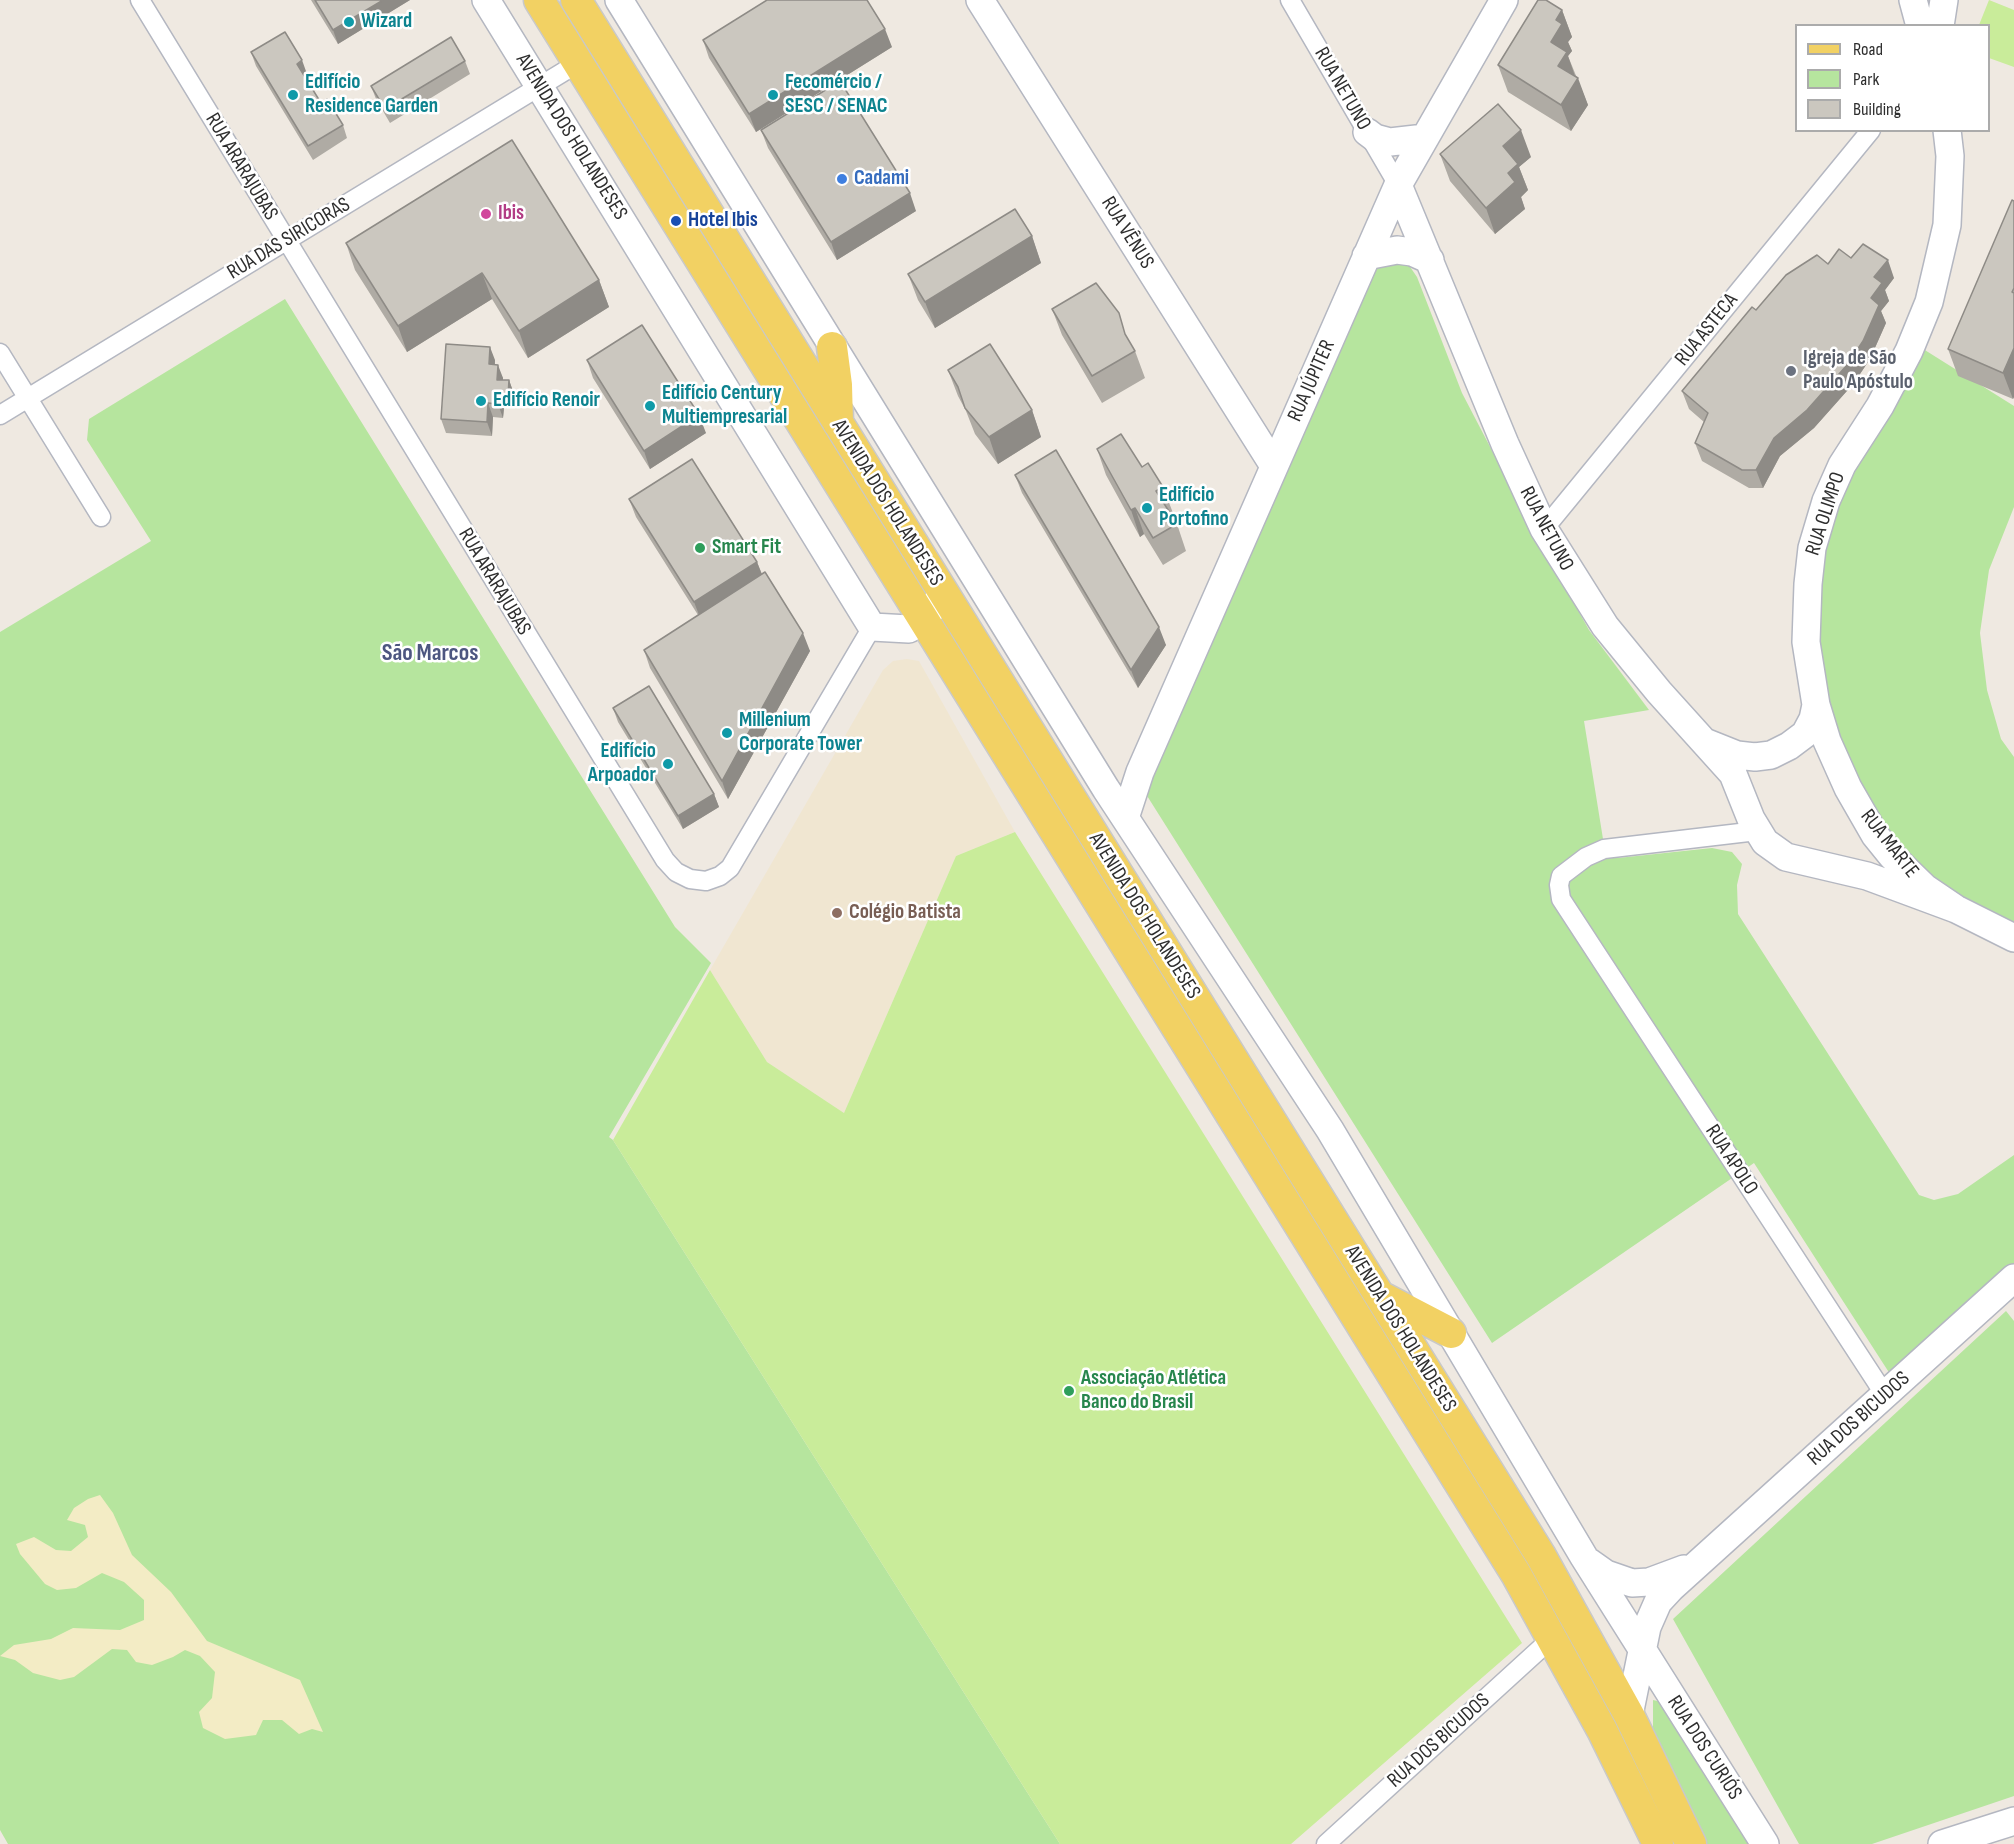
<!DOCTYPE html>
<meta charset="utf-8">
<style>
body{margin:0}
#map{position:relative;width:2014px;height:1844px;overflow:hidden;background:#efe9e1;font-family:"Sofia Sans Condensed",sans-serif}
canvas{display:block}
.legend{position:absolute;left:1795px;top:24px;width:195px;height:108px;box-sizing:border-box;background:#fff;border:2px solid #ababab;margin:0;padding:8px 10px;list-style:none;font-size:18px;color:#2e2e2e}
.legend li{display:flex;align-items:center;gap:12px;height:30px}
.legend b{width:30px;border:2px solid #ababab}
</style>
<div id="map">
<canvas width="2014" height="1844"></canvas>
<ul class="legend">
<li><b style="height:8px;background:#f2d163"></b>Road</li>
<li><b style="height:16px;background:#b6e59e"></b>Park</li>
<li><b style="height:16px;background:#cbc7bf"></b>Building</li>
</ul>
</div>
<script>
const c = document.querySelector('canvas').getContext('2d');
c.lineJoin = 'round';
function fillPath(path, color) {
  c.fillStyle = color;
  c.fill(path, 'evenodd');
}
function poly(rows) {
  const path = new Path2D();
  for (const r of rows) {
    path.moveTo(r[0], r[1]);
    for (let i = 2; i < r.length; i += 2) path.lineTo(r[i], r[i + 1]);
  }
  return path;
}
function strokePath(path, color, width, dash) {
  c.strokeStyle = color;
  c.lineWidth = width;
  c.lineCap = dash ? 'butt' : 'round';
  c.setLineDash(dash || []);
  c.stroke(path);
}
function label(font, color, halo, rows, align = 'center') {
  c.font = font + ' "Sofia Sans Condensed",sans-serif';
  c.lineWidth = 5;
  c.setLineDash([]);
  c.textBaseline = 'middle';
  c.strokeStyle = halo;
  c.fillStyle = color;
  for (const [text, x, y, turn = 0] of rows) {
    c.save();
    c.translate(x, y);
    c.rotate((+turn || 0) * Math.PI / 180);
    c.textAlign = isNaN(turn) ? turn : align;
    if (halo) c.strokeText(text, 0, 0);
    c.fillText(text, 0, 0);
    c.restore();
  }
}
fillPath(poly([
 [907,659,919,661,1015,832,956,856,844,1113,767,1062,710,970,883,670,893,661]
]), '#f0e6d1');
fillPath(poly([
 [1375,260,1406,261,1417,277,1462,393,1536,535,1589,630,1649,710,1584,721,1603,839,1612,856,1618,858,1712,848,1732,852,1742,864,1737,885,1738,914,1919,1195,1934,1200,1958,1194,2014,1155,2014,1263,1890,1374,1754,1163,1492,1343,1144,791],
 [285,299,675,927,711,963,609,1137,613,1140,1060,1844,8,1844,0,1830,0,632,151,541,87,440,89,419],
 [1920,347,2014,406,2014,507,1989,570,1980,633,1987,690,2001,739,2014,757,2014,926,1942,892,1877,820,1821,706,1815,582,1834,509],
 [2006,1311,2014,1321,2014,1796,1872,1844,1799,1844,1673,1619],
 [1653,1700,1666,1703,1751,1844,1706,1844,1653,1732]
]), '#b6e59e');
fillPath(poly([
 [100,1495,113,1513,132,1555,171,1592,207,1641,300,1680,323,1732,312,1729,299,1734,282,1720,263,1720,256,1735,225,1739,203,1728,199,1712,212,1698,215,1672,200,1656,185,1650,173,1657,152,1665,136,1662,127,1650,112,1649,74,1677,60,1680,33,1673,15,1660,0,1656,14,1645,51,1639,73,1628,120,1630,144,1620,144,1600,124,1582,102,1573,76,1588,57,1590,45,1584,20,1554,16,1544,34,1537,56,1550,71,1551,88,1537,85,1525,67,1520,74,1508,88,1499]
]), '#f3ecc5');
fillPath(poly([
 [1989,0,2014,10,2014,67,1989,58,1988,26,1979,25],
 [1015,832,1522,1643,1291,1844,1060,1844,613,1140,710,970,767,1062,844,1113,956,856]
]), '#c9ec9a');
const street = poly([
 [140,0,665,860,676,872,690,879,706,881,720,876,730,868,872,627],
 [1290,0,1398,185],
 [0,353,101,517],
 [0,415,578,63],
 [1544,529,1871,130],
 [1757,831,1604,849,1586,857,1561,876,1559,885,1561,899,1885,1395],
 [1326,1844,1552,1638]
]);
const secondary = poly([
 [486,0,872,627,909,629,924,620,943,593],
 [619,0,1106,789,1330,1130,1584,1557,1765,1844],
 [980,0,1274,466],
 [1913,0,1920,26],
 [1940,26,1944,0],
 [1947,130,1950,156,1947,225,1929,302,1909,351,1880,406,1842,465,1826,501,1812,548,1808,584,1806,642,1816,705,1827,741,1848,788,1875,835,1892,856,1925,888,1956,909,2014,938],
 [1367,132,1375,138,1390,142,1425,138],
 [1398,185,1505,444,1544,529,1605,626,1659,692,1733,774,1751,819,1765,842,1786,857,1867,876,1956,909],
 [1366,256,1397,250,1412,252,1430,260],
 [1707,743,1737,755,1755,757,1771,755,1789,746,1805,734,1813,719,1816,705],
 [1125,818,1140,772,1398,185,1504,0],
 [1589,1562,1606,1574,1632,1583,1649,1582,1684,1569],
 [1629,1715,1647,1627,1658,1602,1671,1588,2014,1278],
 [1942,1844,2014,1821]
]);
const primary = poly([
 [539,0,1516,1574,1602,1730,1658,1844],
 [576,0,1541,1556,1629,1715,1691,1844],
 [832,347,837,385,838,423],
 [1380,1296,1451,1333]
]);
strokePath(street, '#b4b7c1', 21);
strokePath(secondary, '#b4b7c1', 30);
strokePath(primary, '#c9c9c9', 33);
strokePath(street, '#fff', 18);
strokePath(secondary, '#fff', 27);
strokePath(primary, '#f2d163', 30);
fillPath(poly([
 [311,0,410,0,338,44],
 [1562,10,1572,37,1568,42,1572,51,1568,56,1588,105,1571,131,1508,92,1498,65],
 [703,40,892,47,756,132,709,58],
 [251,52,307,74,304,76,321,103,343,125,347,138,313,160,256,66],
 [465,61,470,74,390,123,376,99,371,86],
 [761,130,916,211,837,260,768,148],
 [1440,154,1531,157,1519,167,1528,190,1521,197,1525,209,1495,234,1450,181],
 [2014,201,2014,397,2013,399,1958,376,1948,349],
 [1032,236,1041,263,935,328,918,300,908,274],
 [346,243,599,280,609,307,528,358,492,299,407,352,355,270],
 [1851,258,1894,278,1885,290,1889,301,1881,311,1886,323,1870,359,1854,383,1814,428,1780,456,1763,488,1749,488,1702,461,1695,443,1704,422,1689,409,1682,391,1756,310,1828,264],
 [1052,309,1135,351,1145,378,1102,403,1062,335],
 [495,360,495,364,503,378,503,380,509,380,514,394,513,408,504,408,503,418,493,417,492,436,446,433,441,419],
 [587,360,706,433,650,469,593,378],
 [948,370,1032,410,1041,437,998,464,975,434,966,411,958,396],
 [1097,449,1142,467,1163,487,1173,513,1171,515,1177,524,1186,551,1163,565,1144,534,1140,537,1106,475],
 [1015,475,1166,645,1138,688,1022,493],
 [629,499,757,562,762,574,810,651,728,799,650,668,644,650,698,615,636,517],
 [613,708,714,794,719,807,683,829,618,722]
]), '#afaba4');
fillPath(poly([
 [383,0,410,0,338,44,333,30],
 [1562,10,1572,37,1568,42,1572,51,1568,56,1576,79,1568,93,1551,42,1556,20],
 [885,29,892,47,756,132,749,114],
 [302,60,307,74,302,77,297,64],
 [1578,78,1588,105,1571,131,1561,105],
 [1521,130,1531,157,1519,167,1528,190,1521,197,1525,209,1495,234,1486,208,1508,173,1503,146],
 [910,193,916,211,837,260,831,242],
 [1032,236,1041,263,935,328,925,302],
 [1888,260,1894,278,1885,290,1889,301,1881,311,1886,323,1870,359,1854,383,1814,428,1780,456,1763,488,1756,470,1774,438,1871,298,1874,277],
 [482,273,492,299,407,352,398,326],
 [599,280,609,307,528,358,519,331],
 [490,347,495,360,494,378,489,364],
 [2014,348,2014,397,2013,399,2003,373],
 [498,365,503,378,502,393,497,380],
 [509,380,514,394,513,408,508,395],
 [499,394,504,408,503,418,498,404],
 [488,403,493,417,492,436,487,422],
 [1032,410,1041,437,998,464,989,437],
 [699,415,706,433,650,469,644,451],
 [1135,508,1144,534,1140,537,1131,510],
 [757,562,764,580,701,620,694,602],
 [1159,627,1166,645,1138,688,1131,670],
 [803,633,810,651,728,799,722,781],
 [714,794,719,807,683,829,678,816]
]), '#8e8b86');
const building = poly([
 [315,0,383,0,333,30,315,0],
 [767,0,867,0,885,29,749,114,703,40,767,0],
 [1538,0,1546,0,1562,10,1556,20,1562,24,1551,42,1567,52,1558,66,1578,78,1561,105,1498,65,1538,0],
 [285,32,302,60,297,64,321,103,327,99,343,125,308,146,251,52,285,32],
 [451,37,465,61,385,109,371,86,451,37],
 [840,81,910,193,831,242,761,130,840,81],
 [1498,104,1521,130,1503,146,1518,164,1508,173,1515,182,1486,208,1440,154,1498,104],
 [512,140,599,280,519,331,482,273,398,326,346,243,512,140],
 [2012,200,2014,201,2014,288,2012,292,2014,293,2014,348,2003,373,1948,349,2012,200],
 [1015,209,1032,236,925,302,908,274,1015,209],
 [1863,244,1888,260,1874,277,1882,283,1871,298,1879,305,1863,341,1847,365,1807,410,1774,438,1756,470,1742,470,1695,443,1708,413,1682,391,1752,307,1756,310,1786,275,1817,255,1828,264,1839,249,1851,258,1863,244],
 [1096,283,1119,313,1125,334,1135,351,1092,376,1052,309,1096,283],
 [642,325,699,415,644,451,587,360,642,325],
 [446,344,490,347,489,364,498,365,497,380,509,380,508,395,499,394,498,404,488,403,487,422,441,419,446,344],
 [990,344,1032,410,989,437,965,408,958,387,948,370,990,344],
 [1121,434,1142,467,1148,463,1163,487,1156,491,1177,524,1153,538,1135,508,1131,510,1097,449,1121,434],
 [1056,450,1159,627,1131,670,1015,475,1056,450],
 [692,459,757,562,694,602,629,499,692,459],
 [765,572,803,633,722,781,644,650,765,572],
 [649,686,714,794,678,816,613,708,649,686]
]);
fillPath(building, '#cbc7bf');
strokePath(building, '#8e8b86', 1.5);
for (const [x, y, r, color] of [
 [349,22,6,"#0f9aa8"],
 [293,95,6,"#0f9aa8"],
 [773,95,6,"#0f9aa8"],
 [842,179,6,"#3f7fe0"],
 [486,214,6,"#d1479c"],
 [676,221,6,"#1a4fb4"],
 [1791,371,6,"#6b7280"],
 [481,401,6,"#0f9aa8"],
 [650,406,6,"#0f9aa8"],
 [1147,508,6,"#0f9aa8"],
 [700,548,6,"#2e9e5b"],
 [727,733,6,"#0f9aa8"],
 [668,764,6,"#0f9aa8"],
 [837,913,6,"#8d6e63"],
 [1069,1391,6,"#2e9e5b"]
]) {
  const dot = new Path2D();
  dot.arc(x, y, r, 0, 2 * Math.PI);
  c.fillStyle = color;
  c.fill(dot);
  strokePath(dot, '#fff', 2);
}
label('bold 21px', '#0d838f', '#fff', [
 ["Wizard",361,22],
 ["Edifício",305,83],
 ["Residence Garden",305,107],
 ["Fecomércio /",785,83],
 ["SESC / SENAC",785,107],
 ["Edifício Century",662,394],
 ["Multiempresarial",662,418],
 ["Edifício Renoir",493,401],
 ["Edifício",1159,496],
 ["Portofino",1159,520],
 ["Millenium",739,721],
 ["Corporate Tower",739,745],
 ["Edifício",656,752,"right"],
 ["Arpoador",656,776,"right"]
], 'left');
label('21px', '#2e2e2e', '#fff', [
 ["RUA NETUNO",1342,89,60],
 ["AVENIDA DOS HOLANDESES",571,137,58],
 ["RUA ARARAJUBAS",241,167,59],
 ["RUA VÊNUS",1127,233,58],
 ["RUA DAS SIRICORAS",289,239,-31],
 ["RUA ASTECA",1707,330,-51],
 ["RUA JÚPITER",1312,381,-66],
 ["AVENIDA DOS HOLANDESES",887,503,58],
 ["RUA OLIMPO",1826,514,-72],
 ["RUA NETUNO",1546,529,62],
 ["RUA ARARAJUBAS",494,582,59],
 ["RUA MARTE",1889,844,52],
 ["AVENIDA DOS HOLANDESES",1144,916,58],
 ["RUA APOLO",1731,1160,57],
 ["AVENIDA DOS HOLANDESES",1400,1329,58],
 ["RUA DOS BICUDOS",1859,1419,-42],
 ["RUA DOS BICUDOS",1439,1741,-42],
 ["RUA DOS CURIÓS",1704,1748,57]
]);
label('bold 21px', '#366cbe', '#fff', [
 ["Cadami",854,179]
], 'left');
label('bold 21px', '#b23c85', '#fff', [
 ["Ibis",498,214]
], 'left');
label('bold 21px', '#164399', '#fff', [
 ["Hotel Ibis",688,221]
], 'left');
label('bold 21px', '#5b616d', '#fff', [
 ["Igreja de São",1803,359],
 ["Paulo Apóstulo",1803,383]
], 'left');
label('bold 21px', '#27864d', '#fff', [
 ["Smart Fit",712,548],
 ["Associação Atlética",1081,1379],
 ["Banco do Brasil",1081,1403]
], 'left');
label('bold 21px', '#785e54', '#fff', [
 ["Colégio Batista",849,913]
], 'left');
label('bold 24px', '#4d5680', '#fff', [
 ["São Marcos",430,654]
]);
</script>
